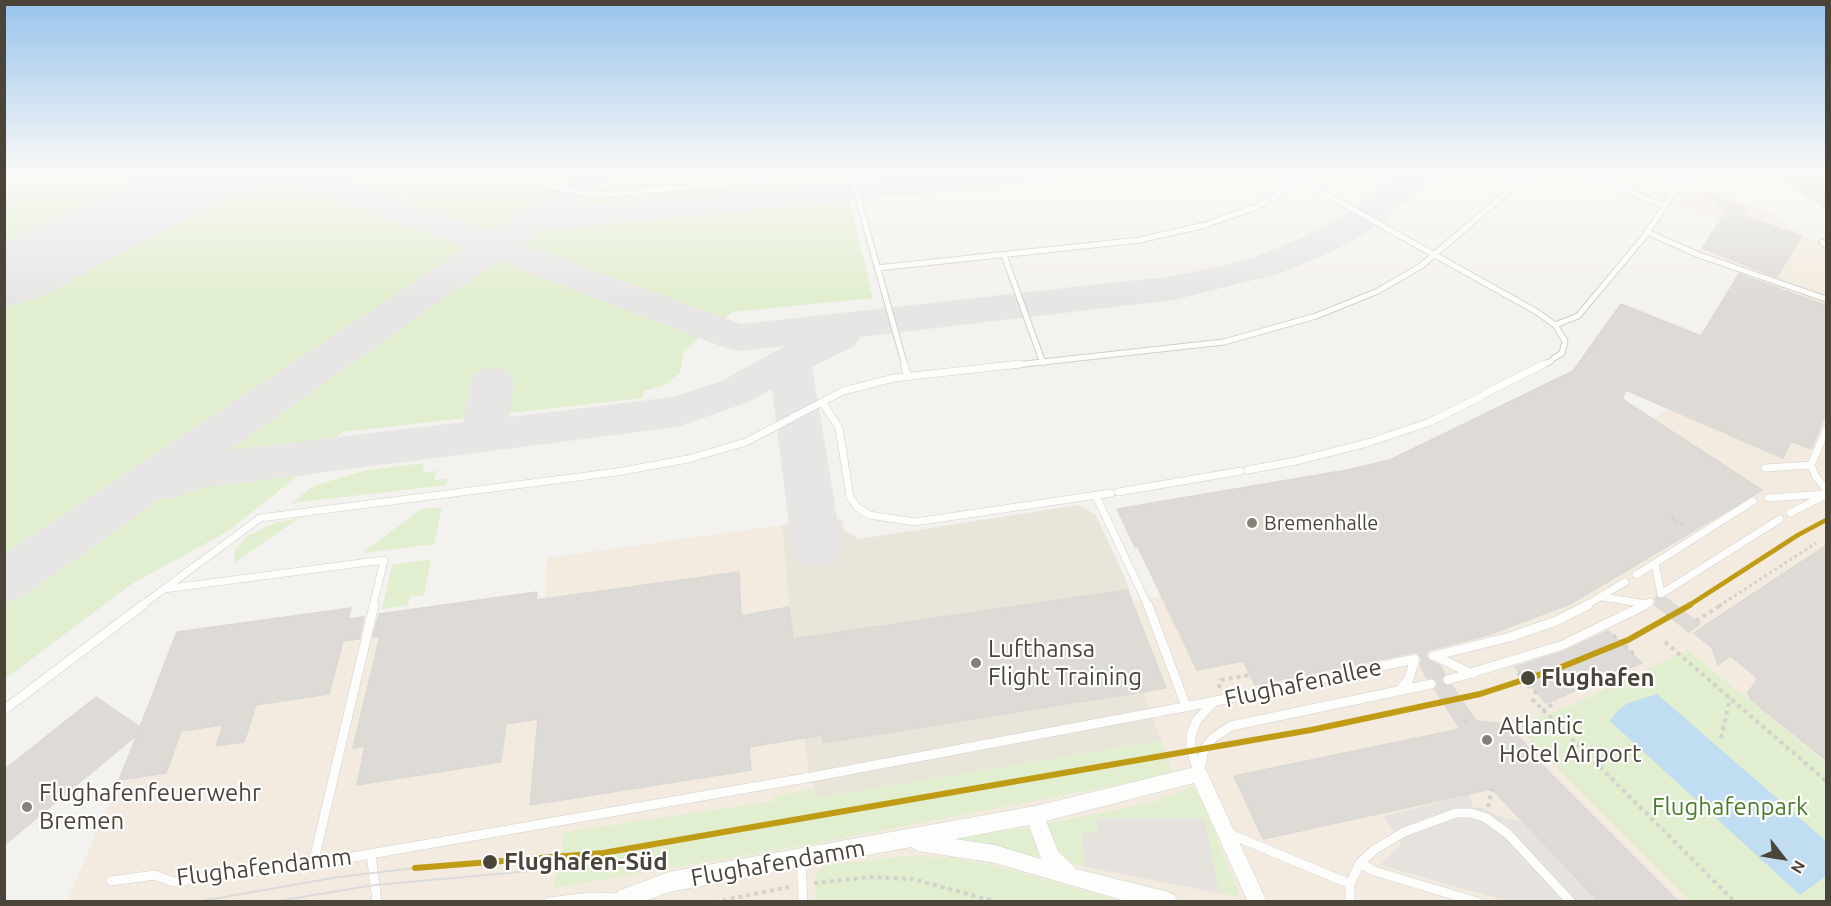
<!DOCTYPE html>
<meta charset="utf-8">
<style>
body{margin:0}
#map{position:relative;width:1831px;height:906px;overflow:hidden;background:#f4f2ee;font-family:Ubuntu,sans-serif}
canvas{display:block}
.frame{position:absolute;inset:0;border:6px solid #4b4439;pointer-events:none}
.north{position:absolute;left:1753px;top:828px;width:60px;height:60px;-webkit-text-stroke:4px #fff;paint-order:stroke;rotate:121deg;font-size:16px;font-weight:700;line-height:24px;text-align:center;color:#4b4439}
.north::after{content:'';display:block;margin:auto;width:21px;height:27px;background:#4b4439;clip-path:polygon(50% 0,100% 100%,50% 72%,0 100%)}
</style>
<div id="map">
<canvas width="1831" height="906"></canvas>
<div class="frame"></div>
<div class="north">N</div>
</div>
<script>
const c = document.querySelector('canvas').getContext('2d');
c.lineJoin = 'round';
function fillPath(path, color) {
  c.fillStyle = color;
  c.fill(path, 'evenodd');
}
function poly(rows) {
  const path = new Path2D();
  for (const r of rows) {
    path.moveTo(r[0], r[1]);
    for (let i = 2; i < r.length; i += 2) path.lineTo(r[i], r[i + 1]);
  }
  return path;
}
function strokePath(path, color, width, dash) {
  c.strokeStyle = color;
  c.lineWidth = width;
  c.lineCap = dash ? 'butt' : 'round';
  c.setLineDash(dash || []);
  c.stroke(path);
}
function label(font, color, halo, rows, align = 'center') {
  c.font = font + ' Ubuntu,sans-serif';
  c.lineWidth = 4.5;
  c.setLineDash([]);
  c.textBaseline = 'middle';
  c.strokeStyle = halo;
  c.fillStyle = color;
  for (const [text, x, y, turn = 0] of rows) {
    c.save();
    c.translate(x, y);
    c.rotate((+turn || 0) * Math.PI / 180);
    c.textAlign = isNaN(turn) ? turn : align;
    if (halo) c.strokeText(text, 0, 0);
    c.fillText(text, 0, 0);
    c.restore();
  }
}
fillPath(poly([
 [1711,193,1769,212,1814,242,1826,241,1826,901,67,902,119,780,177,632,351,608,348,619,364,617,363,623,383,619,354,748,522,721,545,599,547,558,782,525,789,607,807,746,1165,687,1132,602,1162,596,1197,670,1396,630,1653,419,1669,409,1701,336,1736,278,1766,284,1769,278,1698,252,1721,220,1676,205,1682,197]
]), '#f3ebdf');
fillPath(poly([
 [1078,505,1096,515,1123,573,1166,688,1143,692,1161,740,813,799,814,789,809,776,789,607,782,525,842,519,844,530,859,539]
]), '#eae5da');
fillPath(poly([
 [5,173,843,173,873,298,733,312,684,351,680,373,665,385,644,391,643,398,342,432,294,479,228,531,130,585,5,679],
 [424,463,423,472,437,471,434,480,447,479,446,485,292,503,312,487,326,482,367,470],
 [442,507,434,544,362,553,421,509],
 [299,518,234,563,235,550,247,536,275,523],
 [431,559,424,595,410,597,408,605,382,609,392,565],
 [1687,650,1826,763,1826,901,1691,901,1515,725,1570,706],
 [1161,740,1173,774,812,844,554,888,565,832,774,801,774,796,814,789,814,799],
 [1192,787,1203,803,1240,897,1219,893,1205,818,1096,818,1098,833,1081,834,1085,867,1063,862,1045,824,1151,803],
 [1031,827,1035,844,1043,859,954,838],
 [907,856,954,858,1004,868,1119,901,817,901,815,876,823,866]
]), '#e1eecf');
fillPath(poly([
 [1469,795,1473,807,1483,808,1506,819,1521,821,1597,901,1507,901,1380,865,1401,844,1384,816],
 [1096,818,1205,818,1219,893,1085,867,1081,833,1098,833]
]), '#e6e3df');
fillPath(poly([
 [1657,694,1826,841,1826,876,1800,895,1610,721,1617,711,1628,703]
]), '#c0ddf1');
fillPath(poly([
 [242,173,341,173,351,181,490,232,578,173,618,173,613,180,576,206,924,173,1050,173,1045,180,1033,183,540,231,522,244,741,324,1173,276,1217,267,1252,258,1303,237,1339,218,1398,173,1437,173,1432,180,1365,234,1329,253,1278,274,1173,300,860,337,854,346,812,367,842,548,835,562,817,568,799,562,792,548,772,389,749,402,677,427,202,488,167,500,162,498,22,597,4,603,4,554,465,248,311,191,262,191,217,197,170,212,116,236,103,239,90,236,85,228,90,220,144,196,213,177,242,173],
 [497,261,723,347,738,351,785,346,719,382,673,397,509,417,514,381,507,371,492,367,477,371,470,381,463,422,230,450,497,261]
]), '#e8e6e4');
fillPath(poly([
 [144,173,253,173,241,191,38,298,4,307,4,241,144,173]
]), '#e8e6e4');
const building = poly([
 [1826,173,1827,209,1781,179,1826,173],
 [1707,194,1747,209,1742,215,1801,236,1777,277,1702,248,1726,213,1707,194],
 [1739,274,1827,306,1827,411,1811,449,1791,441,1783,458,1626,390,1622,399,1762,490,1570,604,1488,635,1428,650,1426,655,1428,660,1439,665,1445,674,1441,679,1443,684,1452,686,1476,721,1498,723,1512,730,1524,742,1534,757,1679,902,1599,902,1492,789,1263,839,1234,776,1460,729,1435,689,1438,686,1436,680,1427,678,1420,666,1422,658,1416,652,1255,685,1243,661,1197,670,1138,547,1135,547,1117,509,1347,470,1390,460,1573,371,1621,304,1701,336,1739,274],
 [1827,545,1827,761,1751,700,1748,693,1758,678,1730,656,1718,665,1712,648,1694,633,1827,545],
 [739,572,741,616,789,607,793,639,1127,590,1166,688,823,743,822,735,749,747,751,770,530,805,538,719,506,724,501,762,357,785,365,746,353,748,380,636,373,637,379,614,537,592,536,600,739,572],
 [1656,596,1659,599,1666,598,1700,624,1689,632,1655,605,1656,596],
 [351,608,348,619,364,617,359,639,343,641,329,694,256,705,244,742,216,746,223,725,181,731,166,773,119,780,137,735,4,845,4,770,96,697,140,727,177,632,351,608],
 [1608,631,1642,663,1546,703,1515,667,1565,651,1608,631]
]);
fillPath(building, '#dedbd6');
strokePath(building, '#dcd9d4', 1.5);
const serviceFar2 = poly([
 [515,173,558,188,599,195,846,173],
 [851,173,905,366],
 [1578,173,1665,206],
 [1304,182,1537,312,1555,325,1565,341,1562,353,1554,358],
 [1647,232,1699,255,1826,299],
 [1822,242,1826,245],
 [1004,255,1043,363],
 [877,268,1140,240,1205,225,1256,207,1316,173],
 [1555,325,1578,316,1644,237,1687,173],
 [1006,366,1224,342,1316,316,1378,291,1421,266,1503,196,1526,173],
 [1541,366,1551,361]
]);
const serviceFar1 = poly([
 [904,364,908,377],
 [1486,393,1544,364],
 [822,402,839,428,850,497,857,507,869,515,915,522,1111,493],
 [1826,430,1811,465,1816,477,1826,489],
 [1376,440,1430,422,1482,396],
 [1765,468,1811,465],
 [1248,470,1296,461,1371,442],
 [1118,492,1241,471],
 [1096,496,1148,606],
 [1768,498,1826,494],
 [1790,513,1826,495],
 [1655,563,1661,594,1780,519],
 [1636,575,1753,501],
 [164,589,260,518,617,472,688,459,746,442,843,391,894,378,1020,364],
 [1602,597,1647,604],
 [141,606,164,589,384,560,373,606],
 [1585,606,1625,582],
 [1642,606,1650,602]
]);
const service = poly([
 [1148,605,1186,706],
 [1433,656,1510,637,1556,621,1588,605],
 [1435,656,1472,674],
 [1448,680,1563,645,1645,605],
 [4,710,143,605],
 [1198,772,1191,750,1191,735,1197,720,1214,702],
 [1199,774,1204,749,1213,738,1231,726,1431,684],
 [1230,834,1350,884],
 [371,854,377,902],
 [801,859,803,902],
 [1360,863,1374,871,1477,902],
 [313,864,374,605],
 [111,881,155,875,173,882,313,864,817,776,1216,701,1415,659,1409,679,1399,691],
 [549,902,590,897,623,898],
 [1350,902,1350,884,1360,863,1374,850,1404,832,1456,813,1471,813,1486,818,1508,834,1571,902]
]);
const minor = poly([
 [1199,766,1205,768,1267,902,1248,902,1194,783,1046,821,1058,851,1076,869,1168,892,1175,895,1177,902,1129,902,995,863,918,851,911,847,669,892,642,902,615,902,618,891,669,872,1035,806,1199,766],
 [1029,825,1041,859,995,845,955,839,1029,825]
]);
strokePath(serviceFar2, '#d2d0cb', 7);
strokePath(serviceFar1, '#d2d0cb', 8);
strokePath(service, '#d2d0cb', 10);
strokePath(minor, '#d2d0cb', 1);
strokePath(poly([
 [1671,517,1684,526],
 [1719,606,1816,543]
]), '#d3d2cc', 3, [3, 3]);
strokePath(poly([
 [1696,621,1721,605],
 [1613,635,1636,656],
 [1665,642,1826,781],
 [1518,673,1539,696],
 [1219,688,1221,680,1250,675],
 [1532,699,1735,902],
 [1542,711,1556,702],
 [1465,720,1467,724],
 [1721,738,1730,698],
 [1488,807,1492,789],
 [814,883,870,877,913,879,997,902],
 [715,902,789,887]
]), '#d3d2cc', 4, [4, 4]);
strokePath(serviceFar2, '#fdfdfc', 5);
strokePath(serviceFar1, '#fdfdfc', 7);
strokePath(service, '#fdfdfc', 9);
fillPath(minor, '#fdfdfc');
strokePath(poly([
 [196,902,338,877,415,868],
 [271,902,375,885,553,869]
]), '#dbdbda', 2);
strokePath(poly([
 [1688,606,1798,535,1826,520]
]), '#c09c14', 4.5);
strokePath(poly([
 [415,868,603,853,1311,730,1480,694,1554,670,1628,640,1690,605]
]), '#c09c14', 6);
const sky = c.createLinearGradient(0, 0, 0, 300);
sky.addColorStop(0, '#98c4ec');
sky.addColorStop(0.58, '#faf9f7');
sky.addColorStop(1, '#faf9f700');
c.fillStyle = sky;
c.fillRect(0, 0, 1831, 300);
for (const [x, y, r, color] of [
 [1252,523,6,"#868178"],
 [976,663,6,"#868178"],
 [1528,678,8,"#4b4439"],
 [1487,740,6,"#868178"],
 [27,807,6,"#868178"],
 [490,862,8,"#4b4439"]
]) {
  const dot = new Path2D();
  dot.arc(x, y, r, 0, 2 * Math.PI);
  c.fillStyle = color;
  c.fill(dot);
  strokePath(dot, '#fff', 2);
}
label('20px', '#4b4439', '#fff', [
 ["Bremenhalle",1264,523]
], 'left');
label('24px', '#4b4439', '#fff', [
 ["Lufthansa",988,649],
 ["Flight Training",988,677],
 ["Atlantic",1499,726],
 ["Hotel Airport",1499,754],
 ["Flughafenfeuerwehr",39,793],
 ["Bremen",39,821]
], 'left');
label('bold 24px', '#4b4439', '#fff', [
 ["Flughafen",1541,678],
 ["Flughafen-Süd",504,862]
], 'left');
label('24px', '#4b4439', '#fff', [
 ["Flughafenallee",1303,683,-12],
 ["Flughafendamm",778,863,-10],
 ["Flughafendamm",264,867,-7]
]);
label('24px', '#4a7f2a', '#fff', [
 ["Flughafenpark",1730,807]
]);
</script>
